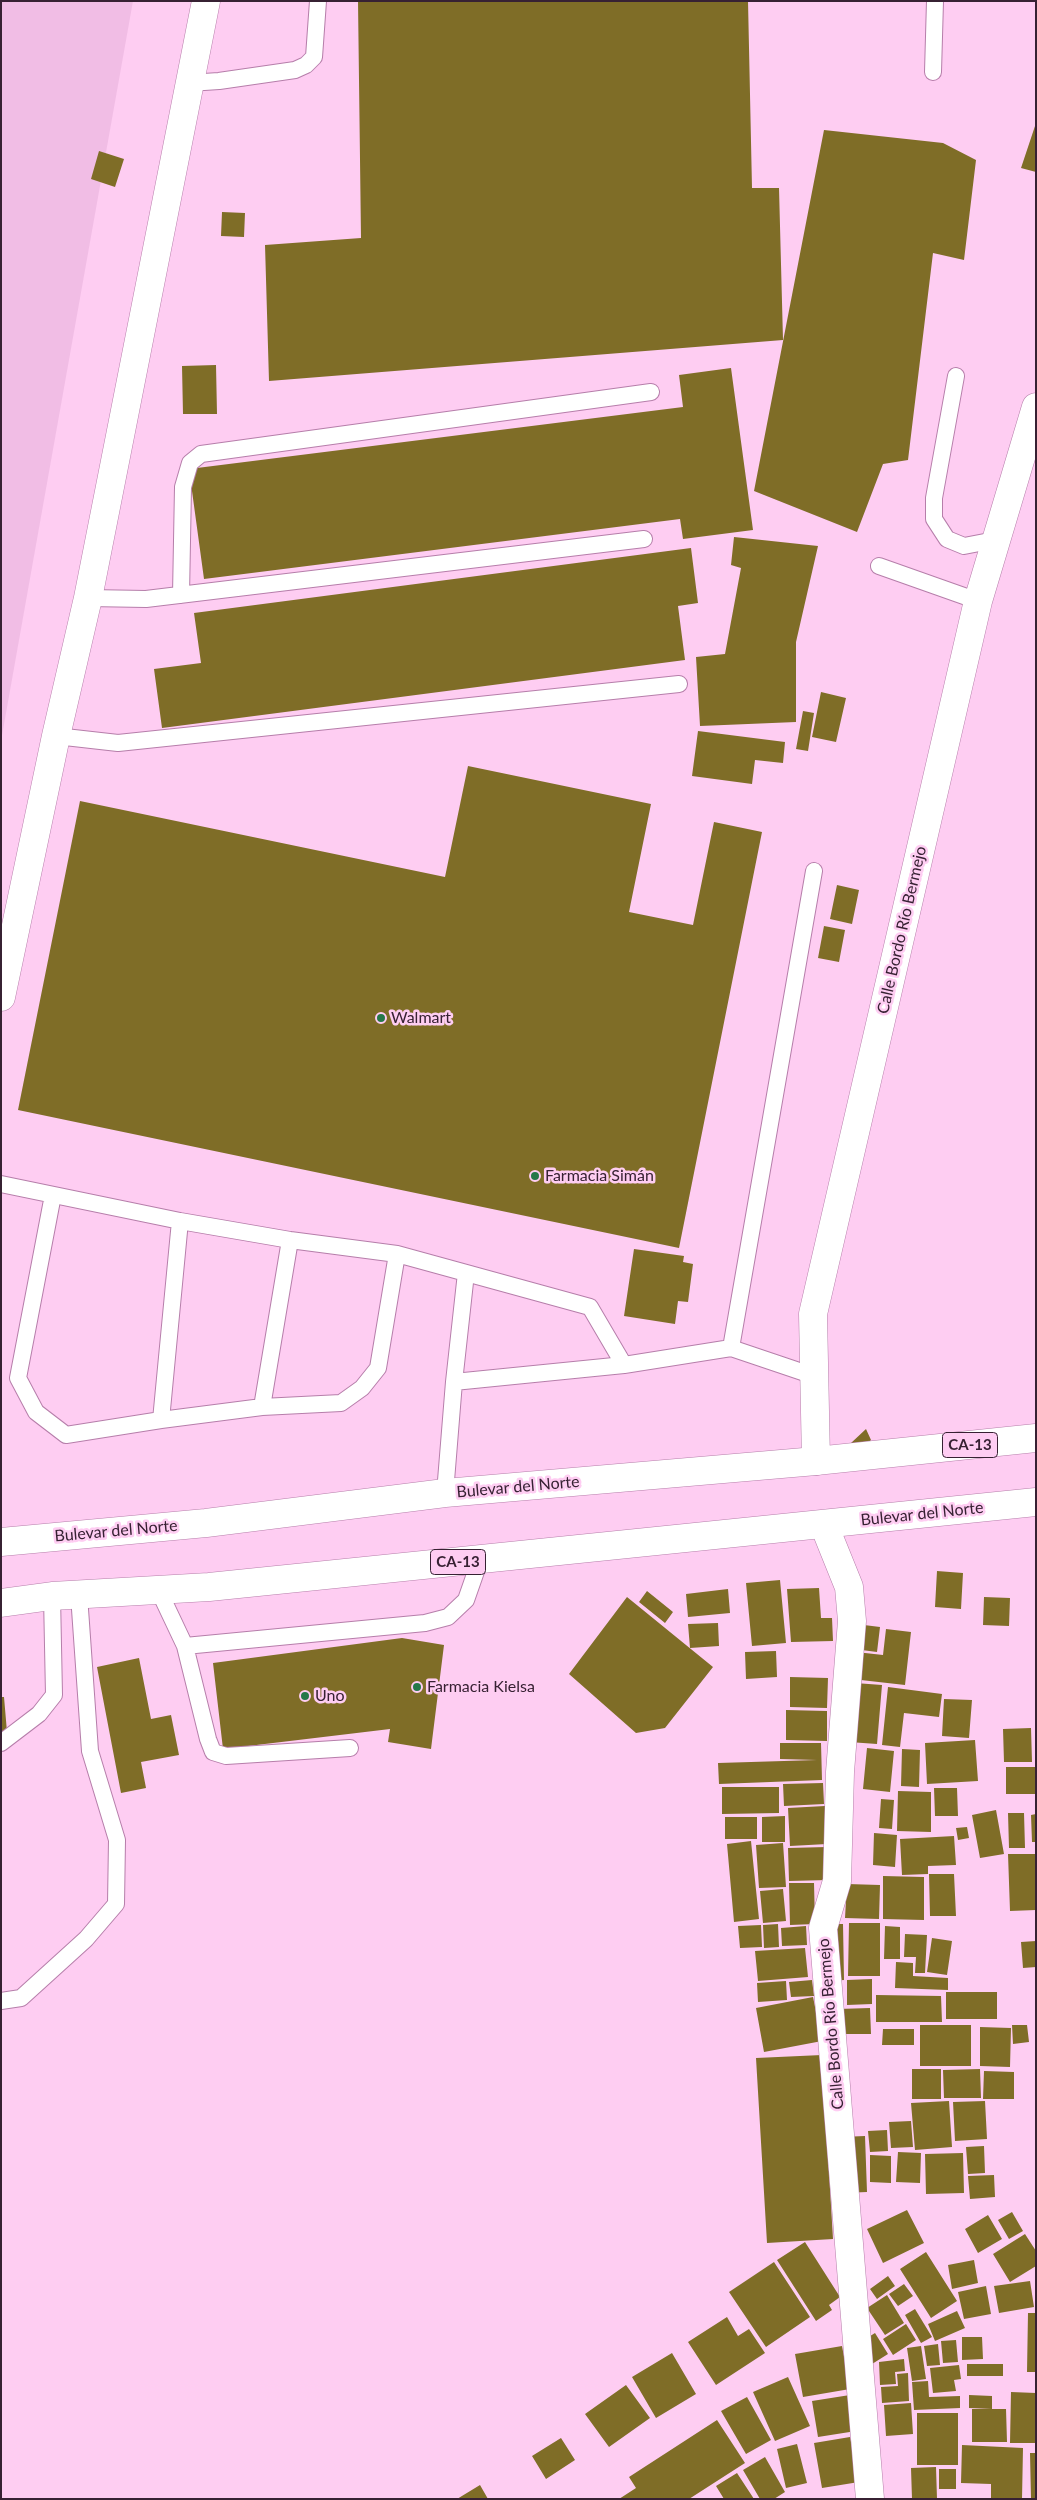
<!DOCTYPE html>
<meta charset="utf-8">
<style>
body{margin:0}
#map{position:relative;width:1037px;height:2500px;overflow:hidden;background:#fecdf2;font-family:Lato,sans-serif}
canvas{display:block}
.frame{position:absolute;inset:0;border:2px solid #372133;pointer-events:none}
</style>
<div id="map">
<canvas width="1037" height="2500"></canvas>
<div class="frame"></div>
</div>
<script>
const c = document.querySelector('canvas').getContext('2d');
c.lineJoin = 'round';
function fillPath(path, color) {
  c.fillStyle = color;
  c.fill(path, 'evenodd');
}
function poly(rows) {
  const path = new Path2D();
  for (const r of rows) {
    path.moveTo(r[0], r[1]);
    for (let i = 2; i < r.length; i += 2) path.lineTo(r[i], r[i + 1]);
  }
  return path;
}
function strokePath(path, color, width, dash) {
  c.strokeStyle = color;
  c.lineWidth = width;
  c.lineCap = dash ? 'butt' : 'round';
  c.setLineDash(dash || []);
  c.stroke(path);
}
function label(font, color, halo, rows, align = 'center') {
  c.font = font + ' Lato,sans-serif';
  c.lineWidth = 5;
  c.setLineDash([]);
  c.textBaseline = 'middle';
  c.strokeStyle = halo;
  c.fillStyle = color;
  for (const [text, x, y, turn = 0] of rows) {
    c.save();
    c.translate(x, y);
    c.rotate((+turn || 0) * Math.PI / 180);
    c.textAlign = isNaN(turn) ? turn : align;
    if (halo) c.strokeText(text, 0, 0);
    c.fillText(text, 0, 0);
    c.restore();
  }
}
fillPath(poly([
 [1,1,133,1,1,741]
]), '#f1bde5');
fillPath(poly([
 [358,1,748,1,752,188,779,188,783,340,269,381,265,245,361,238],
 [1036,123,1036,172,1021,168],
 [824,130,943,143,976,160,964,260,933,253,908,460,883,464,857,532,754,491],
 [99,151,124,159,115,187,91,179],
 [222,212,245,213,244,237,221,236],
 [216,365,217,414,183,414,182,366],
 [731,368,753,530,683,539,680,519,204,579,189,469,683,407,679,375],
 [734,537,818,546,796,642,796,722,700,726,696,657,725,654,741,568,731,565],
 [691,548,698,603,678,606,685,660,162,728,154,669,201,663,194,613],
 [821,692,846,698,836,742,812,737],
 [803,711,814,713,808,751,796,749],
 [698,731,785,742,783,763,755,760,752,784,692,776],
 [468,766,651,804,629,912,693,925,714,822,762,832,679,1248,18,1110,80,801,445,877],
 [837,885,859,890,852,924,830,919],
 [824,926,845,930,839,962,818,958],
 [634,1249,684,1256,683,1262,693,1264,688,1302,678,1301,675,1324,624,1316],
 [866,1429,871,1440,860,1451,851,1443],
 [937,1571,963,1573,961,1609,935,1607],
 [780,1580,786,1643,752,1646,746,1583],
 [819,1588,821,1618,832,1618,833,1641,791,1642,787,1589],
 [728,1589,730,1613,688,1617,686,1594],
 [647,1591,673,1612,665,1623,639,1602],
 [627,1597,713,1667,665,1728,636,1733,569,1674],
 [984,1597,1010,1598,1009,1626,983,1625],
 [718,1623,719,1646,690,1648,688,1624],
 [856,1624,880,1627,877,1652,854,1649],
 [886,1629,911,1632,905,1685,852,1679,856,1652,883,1655],
 [402,1638,444,1645,431,1749,388,1742,390,1729,223,1749,213,1663],
 [776,1651,777,1677,746,1679,745,1652],
 [139,1658,151,1719,171,1715,179,1755,141,1762,146,1788,121,1793,97,1667],
 [790,1677,828,1678,827,1708,790,1707],
 [855,1683,882,1685,877,1744,849,1742],
 [888,1687,942,1694,939,1717,904,1713,900,1747,882,1745],
 [1,1697,4,1697,7,1732,1,1732],
 [944,1699,972,1700,969,1738,942,1736],
 [786,1710,827,1711,827,1741,786,1740],
 [1031,1728,1032,1762,1004,1762,1003,1729],
 [975,1740,978,1781,927,1784,925,1743],
 [780,1743,821,1743,822,1780,719,1784,718,1763,817,1760,780,1759],
 [867,1748,894,1751,890,1792,863,1789],
 [902,1749,920,1750,919,1787,901,1786],
 [1006,1767,1036,1767,1036,1794,1006,1794],
 [823,1783,824,1804,784,1806,783,1784],
 [722,1787,779,1787,779,1813,722,1814],
 [934,1788,957,1788,958,1816,935,1816],
 [898,1791,931,1792,931,1832,897,1831],
 [881,1799,894,1800,892,1829,879,1828],
 [825,1806,827,1844,790,1846,788,1808],
 [996,1810,1004,1854,980,1858,972,1815],
 [1008,1813,1024,1813,1025,1848,1009,1848],
 [1036,1814,1036,1842,1032,1842,1031,1815],
 [785,1816,785,1842,762,1842,762,1817],
 [725,1817,757,1817,757,1839,725,1839],
 [967,1827,969,1838,958,1840,956,1828],
 [874,1833,897,1835,895,1867,873,1865],
 [954,1836,956,1865,928,1866,928,1874,902,1875,900,1839],
 [751,1841,759,1919,734,1922,727,1844],
 [783,1843,786,1887,759,1888,756,1845],
 [827,1847,828,1880,789,1881,788,1848],
 [1008,1854,1036,1854,1036,1910,1010,1911],
 [929,1874,954,1874,956,1916,930,1916],
 [883,1876,924,1877,924,1920,883,1919],
 [789,1883,814,1883,815,1924,790,1925],
 [847,1884,880,1885,879,1919,845,1918],
 [783,1889,786,1921,763,1923,760,1891],
 [849,1923,880,1923,880,1976,848,1976],
 [778,1924,779,1947,764,1948,763,1925],
 [829,1924,843,1924,844,1980,830,1981],
 [761,1925,762,1947,740,1948,738,1926],
 [806,1926,807,1945,782,1946,781,1928],
 [885,1926,900,1927,900,1959,884,1959],
 [905,1934,927,1935,925,1973,915,1973,916,1957,904,1957],
 [932,1938,952,1941,947,1975,927,1972],
 [1036,1941,1036,1967,1023,1968,1021,1942],
 [805,1948,808,1977,758,1981,755,1951],
 [896,1962,913,1963,913,1976,948,1978,948,1990,895,1988],
 [872,1979,872,2004,847,2005,847,1980],
 [812,1980,814,1996,791,1997,789,1982],
 [786,1981,787,2000,758,2002,757,1983],
 [946,1992,997,1992,997,2019,946,2019],
 [876,1995,941,1996,942,2022,876,2022],
 [813,1997,822,2041,764,2052,756,2008],
 [870,2008,871,2034,838,2034,838,2009],
 [920,2025,971,2025,971,2066,920,2066],
 [1012,2025,1027,2025,1029,2042,1013,2044],
 [980,2027,1011,2028,1010,2067,980,2066],
 [883,2029,914,2029,914,2045,882,2045],
 [822,2055,833,2239,767,2243,756,2058],
 [912,2069,941,2069,941,2099,912,2099],
 [980,2069,981,2098,944,2098,943,2070],
 [984,2071,1014,2072,1014,2099,983,2099],
 [949,2101,952,2147,915,2150,911,2103],
 [985,2101,987,2139,955,2141,953,2102],
 [911,2121,913,2147,891,2148,889,2122],
 [887,2130,888,2151,870,2152,868,2131],
 [865,2136,867,2192,843,2193,841,2137],
 [984,2146,985,2173,968,2174,966,2147],
 [898,2152,921,2153,920,2183,896,2182],
 [963,2153,964,2193,926,2194,925,2154],
 [870,2155,891,2156,891,2183,870,2182],
 [994,2175,995,2197,970,2199,968,2176],
 [907,2210,924,2243,883,2263,867,2229],
 [1012,2212,1023,2231,1009,2239,998,2220],
 [988,2215,1002,2239,978,2253,965,2229],
 [1025,2234,1036,2251,1036,2266,1010,2282,993,2254],
 [805,2242,840,2297,829,2305,832,2310,816,2321,777,2260],
 [926,2252,957,2301,931,2318,900,2269],
 [974,2260,978,2283,952,2289,948,2265],
 [774,2262,810,2317,766,2347,729,2292],
 [888,2276,895,2286,877,2299,870,2289],
 [1030,2281,1034,2307,999,2313,994,2286],
 [904,2284,913,2296,898,2306,889,2294],
 [986,2286,991,2314,964,2319,958,2292],
 [887,2295,904,2323,885,2335,867,2308],
 [915,2309,932,2337,921,2343,905,2315],
 [957,2311,965,2328,935,2341,928,2324],
 [1028,2313,1036,2313,1036,2372,1027,2372],
 [727,2317,738,2336,749,2329,765,2353,716,2385,688,2342],
 [906,2324,916,2340,893,2355,883,2339],
 [875,2333,888,2354,872,2364,859,2343],
 [962,2337,982,2337,983,2359,962,2360],
 [956,2340,958,2362,943,2363,941,2341],
 [938,2344,940,2365,927,2366,924,2346],
 [842,2346,850,2389,803,2397,795,2354],
 [921,2346,926,2379,912,2381,907,2348],
 [672,2353,696,2394,656,2418,632,2377],
 [904,2359,905,2371,895,2372,896,2384,880,2385,879,2362],
 [967,2364,1003,2364,1003,2376,967,2376],
 [959,2365,961,2379,954,2380,956,2391,933,2393,930,2368],
 [908,2373,909,2401,882,2403,881,2387,898,2386,897,2374],
 [788,2377,810,2426,775,2441,753,2392],
 [928,2381,929,2397,960,2396,960,2408,914,2410,912,2382],
 [626,2385,650,2418,609,2447,585,2414],
 [1011,2392,1036,2393,1036,2443,1010,2443],
 [850,2395,856,2431,818,2437,812,2401],
 [969,2395,992,2396,992,2409,969,2408],
 [747,2397,771,2440,746,2454,721,2411],
 [911,2403,913,2434,886,2436,884,2405],
 [972,2409,1006,2409,1007,2442,972,2442],
 [917,2413,958,2413,958,2465,917,2465],
 [717,2420,745,2463,689,2499,619,2499,636,2488,629,2477],
 [850,2437,859,2482,822,2488,814,2443],
 [561,2438,575,2460,546,2479,532,2456],
 [797,2444,807,2483,786,2488,777,2449],
 [962,2445,1023,2448,1022,2499,991,2499,991,2484,961,2483],
 [1030,2453,1036,2453,1036,2499,1031,2499],
 [765,2457,785,2492,774,2499,760,2499,743,2470],
 [936,2467,937,2499,912,2499,911,2468],
 [939,2469,956,2469,956,2489,939,2489],
 [737,2473,754,2499,724,2499,716,2486],
 [480,2485,488,2499,457,2499]
]), '#7f6d27');
const lane = poly([
 [933,72,935,1],
 [189,83,219,81,295,70,306,65,314,57,318,1],
 [956,376,934,498,934,519,947,539,964,546,995,540],
 [879,566,978,601],
 [181,595,183,487,190,463,201,454,651,392],
 [88,598,146,599,644,539],
 [56,736,118,743,679,684],
 [1,1184,180,1221,290,1240,397,1254,590,1307,624,1365],
 [53,1195,18,1378,36,1412,66,1435,161,1420,262,1407,341,1403,362,1388,378,1368,397,1254],
 [731,1348,814,871],
 [454,1382,624,1365,731,1348,814,1376],
 [262,1407,290,1240],
 [161,1420,180,1221],
 [445,1493,454,1382,466,1273],
 [159,1591,185,1646,208,1739,213,1752,226,1756,350,1748],
 [185,1646,425,1623,448,1617,466,1600,480,1560],
 [1,1743,39,1714,54,1695,52,1596],
 [1,2001,21,1998,86,1939,116,1904,117,1840,90,1751,79,1595]
]);
const street = poly([
 [1,997,56,736,88,598,206,1],
 [824,1525,849,1587,852,1621,840,1772,837,1881,823,1928,870,2499]
]);
const secondary = poly([
 [816,1461,813,1314,978,601,1036,407]
]);
const highway = poly([
 [1,1542,206,1523,445,1493,816,1461,1036,1438],
 [1,1603,52,1596,209,1587,1036,1502]
]);
strokePath(lane, '#b67eaa', 18);
strokePath(street, '#b67eaa', 29);
strokePath(secondary, '#b67eaa', 29);
strokePath(highway, '#b67eaa', 29);
strokePath(lane, '#fff', 16);
strokePath(street, '#fff', 28);
strokePath(secondary, '#fff', 28);
strokePath(highway, '#fff', 28);
for (const [x, y, r, color] of [
 [381,1018,5,"#257849"],
 [535,1176,5,"#257849"],
 [417,1687,5,"#257849"],
 [305,1696,5,"#257849"]
]) {
  const dot = new Path2D();
  dot.arc(x, y, r, 0, 2 * Math.PI);
  c.fillStyle = color;
  c.fill(dot);
  strokePath(dot, '#fecdf2', 2);
}
for (const [x, y, w] of [
 [970,1445,55],
 [458,1562,55]
]) {
  const box = new Path2D();
  box.roundRect(x - w / 2, y - 12.5, w, 25, 4);
  c.fillStyle = '#fecdf2';
  c.fill(box);
  strokePath(box, '#372133', 1);
}
label('bold 15px', '#372133', null, [
 ["CA-13",970,1445],
 ["CA-13",458,1562]
]);
label('16px', '#372133', '#fecdf2', [
 ["Calle Bordo Río Bermejo",902,930,-77],
 ["Bulevar del Norte",518,1487,-5],
 ["Bulevar del Norte",922,1514,-6],
 ["Bulevar del Norte",116,1531,-5],
 ["Calle Bordo Río Bermejo",831,2024,-95]
]);
label('16px', '#372133', '#fecdf2', [
 ["Walmart",391,1018],
 ["Farmacia Simán",545,1176],
 ["Farmacia Kielsa",427,1687],
 ["Uno",315,1696]
], 'left');
</script>
